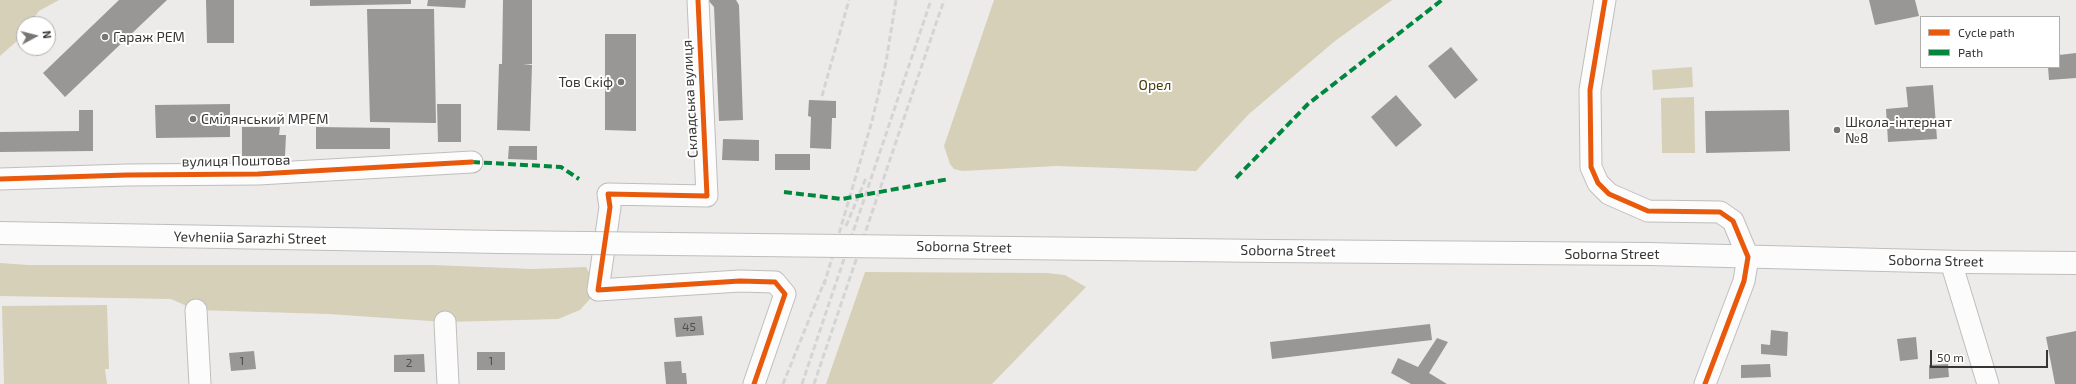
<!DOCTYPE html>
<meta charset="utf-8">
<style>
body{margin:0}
#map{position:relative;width:2076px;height:384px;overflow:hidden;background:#edebea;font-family:"Exo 2",sans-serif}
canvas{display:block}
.legend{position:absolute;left:1920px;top:16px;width:140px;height:52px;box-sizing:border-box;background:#fff;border:1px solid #afafae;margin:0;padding:5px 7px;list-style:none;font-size:12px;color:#373635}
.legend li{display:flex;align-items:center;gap:8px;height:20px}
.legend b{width:20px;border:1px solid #afafae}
.north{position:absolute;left:16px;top:16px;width:40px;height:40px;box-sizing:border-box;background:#fff;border:1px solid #afafae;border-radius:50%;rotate:83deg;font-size:11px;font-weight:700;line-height:16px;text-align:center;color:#373635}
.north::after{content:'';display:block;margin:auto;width:14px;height:18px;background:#777574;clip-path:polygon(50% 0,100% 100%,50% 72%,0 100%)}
.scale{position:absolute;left:1930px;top:350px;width:118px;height:18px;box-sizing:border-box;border:2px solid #373635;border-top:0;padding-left:5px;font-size:12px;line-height:14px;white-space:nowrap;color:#373635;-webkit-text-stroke:3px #fff;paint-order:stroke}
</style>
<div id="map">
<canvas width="2076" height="384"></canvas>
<ul class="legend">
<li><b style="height:5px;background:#e8590c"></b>Cycle path</li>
<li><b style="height:5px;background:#00873e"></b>Path</li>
</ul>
<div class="north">N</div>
<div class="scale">50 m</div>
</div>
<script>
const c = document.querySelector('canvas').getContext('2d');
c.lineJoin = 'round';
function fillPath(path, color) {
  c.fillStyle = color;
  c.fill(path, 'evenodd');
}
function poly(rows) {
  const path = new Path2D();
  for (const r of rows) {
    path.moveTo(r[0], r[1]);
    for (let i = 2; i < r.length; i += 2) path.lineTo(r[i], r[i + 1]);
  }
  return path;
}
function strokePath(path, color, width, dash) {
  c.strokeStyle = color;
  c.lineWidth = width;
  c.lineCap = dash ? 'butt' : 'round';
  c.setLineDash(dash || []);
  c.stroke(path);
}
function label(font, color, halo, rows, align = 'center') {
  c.font = font + ' "Exo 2",sans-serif';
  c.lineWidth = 4;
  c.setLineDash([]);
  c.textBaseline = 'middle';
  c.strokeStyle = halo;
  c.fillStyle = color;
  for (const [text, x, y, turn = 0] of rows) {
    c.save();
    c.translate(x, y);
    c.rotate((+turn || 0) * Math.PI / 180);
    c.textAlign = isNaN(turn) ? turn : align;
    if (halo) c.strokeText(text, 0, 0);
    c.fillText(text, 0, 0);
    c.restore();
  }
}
fillPath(poly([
 [0,0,59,0,39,11,29,24,24,24,24,31,17,41,0,56],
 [994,0,1392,0,1335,41,1249,114,1196,171,1057,166,962,171,954,169,950,164,944,146],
 [1692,67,1693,87,1653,90,1652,70],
 [1694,97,1695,153,1662,153,1661,98],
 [0,263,28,265,433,265,533,269,586,267,598,290,580,310,558,319,445,322,328,314,196,310,171,299,0,296],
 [865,272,1046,273,1065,275,1086,287,992,384,826,384],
 [107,305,109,369,105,369,107,384,4,384,2,306]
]), '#d5d0b7');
fillPath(poly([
 [119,0,167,0,65,97,43,73],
 [206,0,234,0,234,43,207,43],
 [310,0,411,0,411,4,310,6],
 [428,0,466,0,465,8,427,6],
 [503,0,532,0,532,64,523,64,532,65,530,131,497,130,499,64,502,64],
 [708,0,736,0,739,5,743,120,719,121,714,7],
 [1869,0,1915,0,1919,16,1875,25],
 [367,9,434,9,436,123,370,122],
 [605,34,636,34,636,131,605,130],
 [1451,47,1478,80,1455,99,1428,66],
 [2076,53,2076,78,2049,80,2048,67,2059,67,2059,55],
 [1933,85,1937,139,1888,142,1886,109,1908,107,1906,87],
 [1396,95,1422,125,1396,147,1371,117],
 [809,100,836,101,836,118,832,118,831,149,810,148,811,117,808,116],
 [230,104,230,137,156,138,155,105],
 [437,104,461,104,461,142,438,142],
 [79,110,93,110,93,151,0,152,0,132,79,131],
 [1789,110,1790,151,1706,153,1705,111],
 [242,127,280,127,279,135,286,135,285,156,242,156],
 [316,127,390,128,390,149,316,149],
 [723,139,759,140,759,161,722,160],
 [509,146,537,146,537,160,508,159],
 [775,154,810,154,810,170,775,170],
 [702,316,704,335,676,337,674,318],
 [1430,324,1432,340,1272,359,1270,342],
 [1771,330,1788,332,1787,356,1761,354,1761,344,1770,345],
 [2076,331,2076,384,2055,384,2046,337],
 [1916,337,1918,359,1900,361,1897,339],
 [1437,338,1448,342,1429,373,1447,384,1411,384,1391,373,1398,358,1418,367],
 [254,351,256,369,231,371,229,353],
 [477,352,505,352,505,370,477,370],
 [424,354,425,372,394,372,394,355],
 [681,361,682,373,686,373,687,384,666,384,664,362],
 [1770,364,1771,377,1741,378,1741,365],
 [1948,364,1949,377,1929,379,1929,365]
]), '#989796');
const minor = poly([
 [698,0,707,196,608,194,610,207,598,290,740,281,775,282,785,294,754,384],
 [1605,0,1590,90,1591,167,1598,183,1609,194,1648,211,1720,212,1733,221,1748,257,1744,281,1705,384],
 [0,179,127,175,258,174,472,162],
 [1951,262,1988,384],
 [196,310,200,384],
 [445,322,448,384]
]);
const major = poly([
 [0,233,500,242],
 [1270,251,1649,254,1962,262,2076,263]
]);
strokePath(minor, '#bfbebd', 23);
strokePath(major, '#bfbebd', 24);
strokePath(minor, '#fcfcfc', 21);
strokePath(major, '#fcfcfc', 22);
strokePath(poly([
 [822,96,849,0],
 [846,226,866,178],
 [824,285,872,121,886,62,896,0],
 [783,384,825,280],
 [802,384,931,0],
 [814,384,944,0]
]), '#d5d4d4', 3, [6, 3]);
const majorBridge = poly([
 [500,242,1270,251]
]);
strokePath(majorBridge, '#bfbebd', 24, []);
strokePath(majorBridge, '#fcfcfc', 22);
strokePath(poly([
 [472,162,561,167,579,179],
 [1236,178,1308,104,1442,0],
 [784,192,842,199,949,179]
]), '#00873e', 4, [8, 4]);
strokePath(poly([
 [698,0,707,196,608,194,610,207,598,290,740,281,775,282,785,294,754,384],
 [1605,0,1590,90,1591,167,1598,183,1609,194,1648,211,1720,212,1733,221,1748,257,1744,281,1705,384],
 [0,179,127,175,258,174,472,162]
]), '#e8590c', 5);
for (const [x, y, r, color] of [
 [105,37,4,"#777574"],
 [621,82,4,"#777574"],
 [193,119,4,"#777574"],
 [1837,130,4,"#777574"]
]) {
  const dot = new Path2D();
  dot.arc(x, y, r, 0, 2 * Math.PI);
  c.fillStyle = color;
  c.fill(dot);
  strokePath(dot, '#fff', 1.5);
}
label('12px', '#4f4e4d', null, [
 ["45",689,327],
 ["1",242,361],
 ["1",491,361],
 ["2",409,363]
]);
label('14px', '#373635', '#fff', [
 ["Гараж РЕМ",113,37],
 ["Тов Скіф",613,82,"right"],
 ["Смілянський МРЕМ",201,119],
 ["Школа-інтернат",1845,122],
 ["№8",1845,138]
], 'left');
label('14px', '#463c0b', '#fff', [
 ["Орел",1155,85]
]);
label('14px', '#373635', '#fff', [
 ["Складська вулиця",690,99,-93],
 ["вулиця Поштова",236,161,-1],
 ["Yevheniia Sarazhi Street",250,238,1],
 ["Soborna Street",964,247,1],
 ["Soborna Street",1288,251,1],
 ["Soborna Street",1612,254],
 ["Soborna Street",1936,261,1]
]);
</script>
